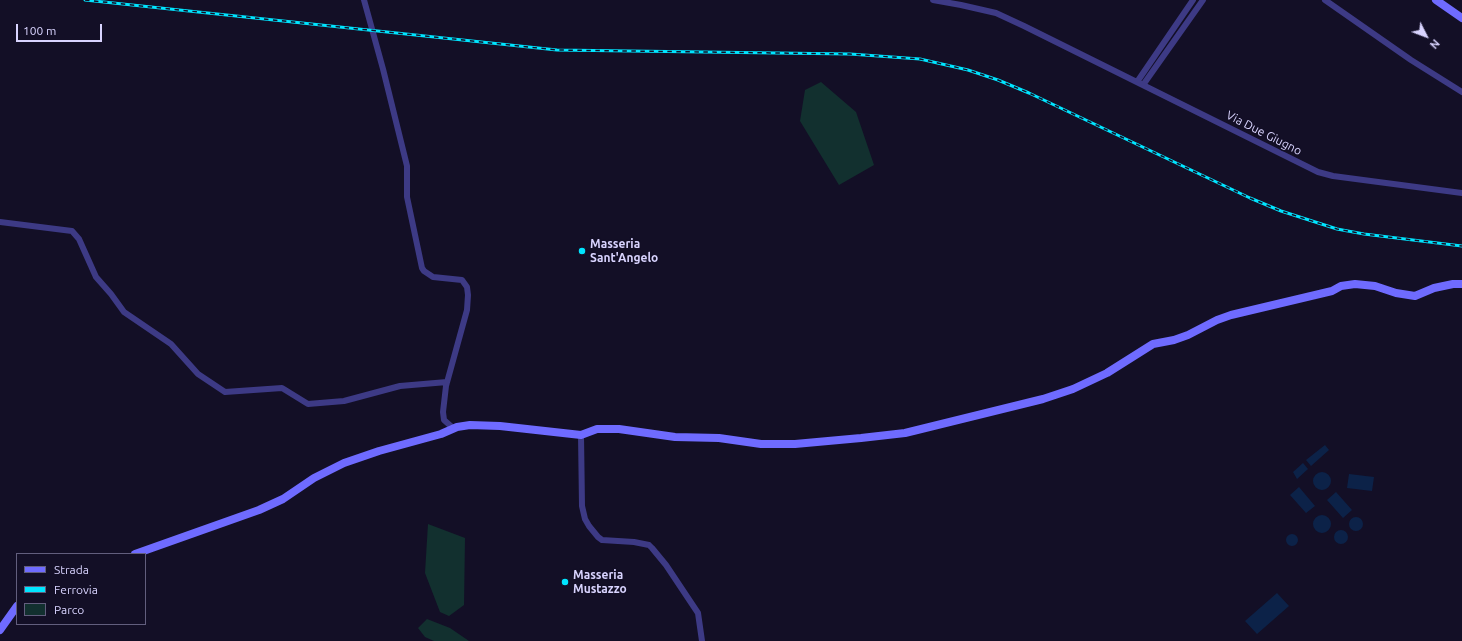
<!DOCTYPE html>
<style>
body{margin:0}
#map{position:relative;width:1462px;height:641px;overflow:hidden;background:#130f26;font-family:Ubuntu,sans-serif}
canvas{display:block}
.legend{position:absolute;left:16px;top:553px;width:130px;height:72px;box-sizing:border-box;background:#130f26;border:1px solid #625e7d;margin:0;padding:5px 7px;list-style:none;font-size:12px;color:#d9d4ff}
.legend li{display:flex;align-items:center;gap:8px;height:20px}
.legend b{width:20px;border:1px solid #625e7d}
.north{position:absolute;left:1406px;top:16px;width:40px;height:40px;-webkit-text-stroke:3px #130f26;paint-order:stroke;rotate:132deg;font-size:11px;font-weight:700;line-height:16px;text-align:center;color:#d9d4ff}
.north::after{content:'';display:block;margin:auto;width:14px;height:18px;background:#d9d4ff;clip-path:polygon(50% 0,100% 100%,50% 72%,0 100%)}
.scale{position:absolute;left:16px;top:24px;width:86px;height:18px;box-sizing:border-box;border:2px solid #d9d4ff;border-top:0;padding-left:5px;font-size:12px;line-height:14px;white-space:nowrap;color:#d9d4ff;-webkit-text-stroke:3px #130f26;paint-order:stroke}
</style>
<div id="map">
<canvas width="1462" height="641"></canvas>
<ul class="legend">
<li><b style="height:5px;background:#6f6bff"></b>Strada</li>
<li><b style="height:5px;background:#00e5ff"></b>Ferrovia</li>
<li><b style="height:11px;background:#12302f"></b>Parco</li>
</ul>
<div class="north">N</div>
<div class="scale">100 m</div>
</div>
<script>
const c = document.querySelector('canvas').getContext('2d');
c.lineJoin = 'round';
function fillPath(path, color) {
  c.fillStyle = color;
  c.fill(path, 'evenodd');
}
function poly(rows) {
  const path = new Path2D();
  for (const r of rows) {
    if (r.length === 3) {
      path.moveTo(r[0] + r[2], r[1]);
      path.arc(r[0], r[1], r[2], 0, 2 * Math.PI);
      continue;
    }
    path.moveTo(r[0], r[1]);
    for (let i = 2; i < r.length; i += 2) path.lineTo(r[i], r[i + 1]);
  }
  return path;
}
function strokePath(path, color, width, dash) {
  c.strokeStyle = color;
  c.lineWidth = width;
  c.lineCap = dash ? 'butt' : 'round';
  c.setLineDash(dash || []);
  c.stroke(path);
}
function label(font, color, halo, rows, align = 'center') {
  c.font = font + ' Ubuntu,sans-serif';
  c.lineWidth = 3;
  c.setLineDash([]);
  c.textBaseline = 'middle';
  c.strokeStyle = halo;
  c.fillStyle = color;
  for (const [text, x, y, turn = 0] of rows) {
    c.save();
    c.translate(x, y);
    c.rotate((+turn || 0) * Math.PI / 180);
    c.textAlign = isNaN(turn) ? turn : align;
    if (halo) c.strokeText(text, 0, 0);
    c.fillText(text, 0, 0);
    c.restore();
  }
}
fillPath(poly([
 [821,82,856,112,874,165,839,185,800,121,805,90],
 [428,524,465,538,464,605,449,616,440,612,425,573],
 [427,619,450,628,469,641,434,641,425,637,418,628]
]), '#12302f');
fillPath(poly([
 [1325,445,1329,450,1311,466,1306,460],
 [1303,463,1308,469,1297,479,1293,472],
 [1322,481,9],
 [1349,474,1374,477,1372,491,1347,488],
 [1299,487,1315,506,1306,513,1290,495],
 [1336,492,1352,510,1343,518,1327,500],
 [1322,524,9],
 [1356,524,7],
 [1341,537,7],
 [1292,540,6],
 [1277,593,1289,606,1257,634,1245,621]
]), '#0c2248');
strokePath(poly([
 [364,0,383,69,407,166,407,197,422,268,424,271,433,277,462,280,467,287,468,295,467,310,446,386,443,412,444,420,453,428],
 [933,0,961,5,996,13,1024,26,1318,172,1333,176,1462,193],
 [1325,0,1411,60,1462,92],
 [1137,82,1193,0],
 [1143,85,1203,0],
 [0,222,72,231,79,239,96,277,111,294,124,312,171,344,198,374,225,392,282,388,308,404,344,401,400,386,447,382],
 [581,435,582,506,585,519,589,526,598,537,602,540,634,542,649,545,652,548,666,565,698,613,702,641]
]), '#3d3a85', 6);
strokePath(poly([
 [1436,0,1462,18],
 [135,554,259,510,283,499,314,478,344,463,379,451,441,434,457,427,470,425,500,426,581,435,597,429,619,429,675,437,719,438,761,444,795,444,861,438,905,433,1043,399,1073,389,1107,373,1153,344,1174,340,1188,335,1217,320,1231,315,1332,291,1341,286,1355,284,1375,286,1396,293,1415,296,1434,288,1453,284,1462,284],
 [0,630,17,606]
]), '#6f6bff', 8);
const rail = poly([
 [85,0,557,50,850,54,920,59,968,70,998,80,1029,93,1250,198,1281,211,1337,229,1364,234,1462,246]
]);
strokePath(rail, '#00e5ff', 3);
strokePath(rail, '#130f26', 1.5, [4.5]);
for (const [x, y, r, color] of [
 [582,251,4,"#00e5ff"],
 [565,582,4,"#00e5ff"]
]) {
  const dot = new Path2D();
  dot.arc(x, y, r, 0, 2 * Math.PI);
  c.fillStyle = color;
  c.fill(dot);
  strokePath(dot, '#130f26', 1.5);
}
label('12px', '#d9d4ff', '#130f26', [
 ["Via Due Giugno",1264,133,27]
]);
label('bold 12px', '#d9d4ff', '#130f26', [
 ["Masseria",590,244],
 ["Sant'Angelo",590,258],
 ["Masseria",573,575],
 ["Mustazzo",573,589]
], 'left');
</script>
